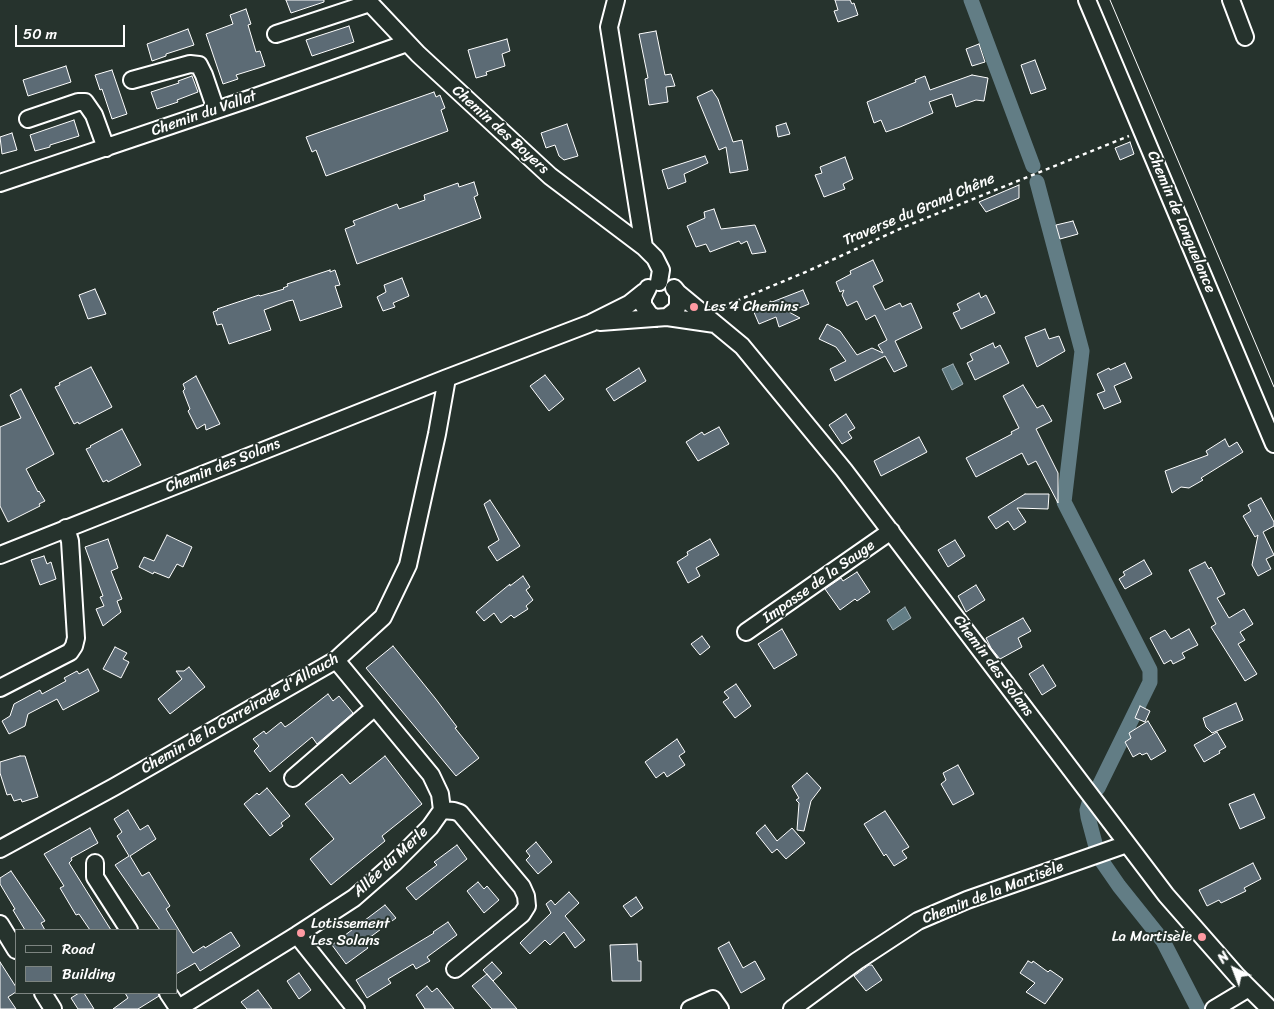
<!DOCTYPE html>
<meta charset="utf-8">
<style>
body{margin:0}
#map{position:relative;width:1274px;height:1009px;overflow:hidden;background:#26332d;font-family:Sriracha,sans-serif}
canvas{display:block}
.legend{position:absolute;left:15px;top:929px;width:162px;height:65px;box-sizing:border-box;background:#26332d;border:1px solid #7d8581;margin:0;padding:6px 9px;list-style:none;font-size:15px;color:#fff}
.legend li{display:flex;align-items:center;gap:10px;height:25px}
.legend b{width:25px;border:1px solid #7d8581}
.north{position:absolute;left:1209px;top:944px;width:50px;height:50px;-webkit-text-stroke:4px #26332d;paint-order:stroke;rotate:317deg;font-size:14px;font-weight:700;line-height:20px;text-align:center;color:#fff}
.north::after{content:'';display:block;margin:auto;width:18px;height:22px;background:#fff;clip-path:polygon(50% 0,100% 100%,50% 72%,0 100%)}
.scale{position:absolute;left:15px;top:25px;width:110px;height:22px;box-sizing:border-box;border:2px solid #fff;border-top:0;padding-left:6px;font-size:15px;line-height:18px;white-space:nowrap;color:#fff;-webkit-text-stroke:4px #26332d;paint-order:stroke}
</style>
<div id="map">
<canvas width="1274" height="1009"></canvas>
<ul class="legend">
<li><b style="height:6px;background:#26332d"></b>Road</li>
<li><b style="height:14px;background:#5c6b75"></b>Building</li>
</ul>
<div class="north">N</div>
<div class="scale">50 m</div>
</div>
<script>
const c = document.querySelector('canvas').getContext('2d');
c.lineJoin = 'round';
function fillPath(path, color) {
  c.fillStyle = color;
  c.fill(path, 'evenodd');
}
function poly(rows) {
  const path = new Path2D();
  for (const r of rows) {
    path.moveTo(r[0], r[1]);
    for (let i = 2; i < r.length; i += 2) path.lineTo(r[i], r[i + 1]);
  }
  return path;
}
function strokePath(path, color, width, dash) {
  c.strokeStyle = color;
  c.lineWidth = width;
  c.lineCap = dash ? 'butt' : 'round';
  c.setLineDash(dash || []);
  c.stroke(path);
}
function label(font, color, halo, rows, align = 'center') {
  c.font = font + ' Sriracha,sans-serif';
  c.lineWidth = 4;
  c.setLineDash([]);
  c.textBaseline = 'middle';
  c.strokeStyle = halo;
  c.fillStyle = color;
  for (const [text, x, y, turn = 0] of rows) {
    c.save();
    c.translate(x, y);
    c.rotate((+turn || 0) * Math.PI / 180);
    c.textAlign = isNaN(turn) ? turn : align;
    if (halo) c.strokeText(text, 0, 0);
    c.fillText(text, 0, 0);
    c.restore();
  }
}
const water = poly([
 [953,364,963,384,952,390,942,369,953,364],
 [905,607,911,618,893,630,887,620,905,607]
]);
fillPath(water, '#627d85');
strokePath(water, '#a1b1b6', 1);
strokePath(poly([
 [971,0,1033,166],
 [1037,182,1082,351,1064,502,1150,670,1150,682,1098,788],
 [1089,803,1087,810,1088,817,1096,847],
 [1101,860,1119,886,1163,941,1198,1009]
]), '#627d85', 15);
const building = poly([
 [286,0,324,0,324,2,291,13,286,0],
 [835,0,850,0,852,4,854,3,858,15,838,22,834,11,838,10,835,0],
 [246,9,251,24,248,25,256,52,260,51,265,66,236,75,238,79,223,84,206,34,233,24,230,15,246,9],
 [349,26,354,42,312,56,306,40,349,26],
 [188,29,194,45,166,54,166,56,152,61,147,44,188,29],
 [656,31,665,75,671,74,675,86,666,87,668,102,649,105,645,79,648,78,639,34,656,31],
 [507,39,510,51,502,54,505,66,486,72,487,75,476,78,468,50,507,39],
 [979,44,985,62,972,66,966,49,979,44],
 [1035,60,1046,89,1031,94,1021,65,1035,60],
 [66,66,71,82,28,96,23,80,66,66],
 [112,70,127,114,112,119,102,89,100,90,95,75,112,70],
 [972,75,988,78,984,101,976,100,956,107,952,94,929,102,933,113,900,127,886,132,881,120,874,123,867,102,916,82,915,80,925,76,930,90,972,75],
 [192,76,198,92,177,100,178,102,157,109,151,92,179,83,178,81,192,76],
 [712,90,718,99,733,142,742,140,748,170,730,173,726,147,719,150,697,97,712,90],
 [434,92,436,97,440,95,445,108,441,110,448,131,326,176,316,150,312,152,306,137,434,92],
 [74,120,79,136,50,145,50,147,35,151,30,135,74,120],
 [786,123,790,134,778,137,776,126,786,123],
 [567,124,578,156,564,160,559,156,555,145,546,148,541,133,567,124],
 [12,133,17,150,2,154,0,137,12,133],
 [1130,142,1134,154,1120,160,1115,148,1130,142],
 [705,156,708,163,684,174,686,182,668,189,662,170,705,156],
 [845,157,853,179,843,184,845,189,824,197,815,175,822,173,820,167,845,157],
 [474,182,478,195,474,197,481,218,357,264,345,229,355,225,353,221,397,204,399,209,425,200,424,195,458,183,459,187,474,182],
 [1019,185,1019,198,986,212,979,202,1019,185],
 [714,209,721,229,755,225,766,252,752,254,747,241,741,244,739,241,710,252,706,244,696,247,687,226,705,218,704,212,714,209],
 [1073,221,1078,234,1060,239,1056,225,1073,221],
 [873,260,883,281,873,286,885,310,900,303,902,307,911,303,922,328,895,341,907,366,894,372,885,356,835,381,830,369,846,361,836,347,819,339,827,324,840,331,857,355,872,348,883,353,878,345,887,340,875,315,866,320,857,301,847,306,842,295,844,290,840,292,836,282,851,274,850,271,873,260],
 [330,270,330,272,335,270,340,285,335,286,342,307,300,321,293,300,288,301,264,310,271,330,229,344,222,324,217,325,213,312,218,310,217,309,259,295,260,296,284,289,283,288,288,286,287,284,330,270],
 [402,278,409,296,393,303,395,307,383,311,377,297,386,292,384,285,402,278],
 [95,289,106,314,88,319,79,295,95,289],
 [803,290,809,304,789,312,800,318,779,327,776,317,759,324,753,310,770,303,770,301,772,302,803,290],
 [979,293,981,298,986,295,995,313,961,329,953,313,960,310,957,304,979,293],
 [1045,329,1049,339,1059,336,1065,351,1037,367,1025,337,1045,329],
 [993,343,995,348,1000,345,1009,363,975,380,967,363,973,360,970,354,993,343],
 [1125,363,1132,378,1114,386,1121,402,1104,409,1097,394,1105,391,1097,374,1109,368,1110,370,1125,363],
 [91,367,112,407,79,424,78,422,74,424,55,387,60,385,59,383,91,367],
 [639,368,646,381,614,401,606,389,639,368],
 [545,375,564,399,549,411,530,386,545,375],
 [196,376,220,424,206,430,205,424,197,429,188,411,190,409,183,391,185,389,183,384,196,376],
 [1023,385,1037,408,1043,405,1052,421,1036,429,1058,473,1058,503,1036,461,1028,465,1022,453,976,477,966,458,1012,434,1011,432,1019,428,1003,396,1023,385],
 [21,389,54,454,26,469,38,492,39,491,45,501,39,504,40,506,8,522,0,506,0,427,21,418,10,395,21,389],
 [846,414,855,428,848,432,852,438,842,444,829,425,846,414],
 [719,427,729,444,698,461,686,442,702,432,704,435,719,427],
 [122,429,141,465,108,482,107,480,103,482,86,449,91,447,90,446,122,429],
 [919,437,927,452,881,476,874,461,919,437],
 [1225,439,1229,447,1237,442,1243,452,1201,478,1203,480,1189,488,1181,487,1172,493,1165,471,1208,455,1206,451,1225,439],
 [1025,494,1049,494,1048,509,1017,508,1026,522,1014,530,1008,521,996,529,988,517,1025,494],
 [1261,498,1274,522,1274,526,1263,532,1274,555,1266,559,1271,569,1258,576,1252,565,1258,535,1255,537,1243,516,1251,511,1248,505,1261,498],
 [490,500,520,546,497,561,488,547,499,540,484,504,490,500],
 [167,535,192,547,183,567,177,564,169,578,154,572,153,574,139,567,144,557,154,561,167,535],
 [108,539,118,568,111,571,122,599,117,601,121,612,103,626,96,609,104,606,100,597,103,596,85,547,108,539],
 [710,539,719,555,696,568,700,576,688,583,677,562,688,555,687,552,710,539],
 [955,540,965,556,948,567,938,550,955,540],
 [44,556,47,564,51,562,56,579,40,585,31,560,44,556],
 [1144,560,1152,574,1125,589,1119,579,1125,575,1123,572,1144,560],
 [1205,562,1209,569,1211,567,1225,594,1217,598,1229,618,1244,609,1253,624,1240,632,1245,640,1238,644,1257,674,1245,681,1211,627,1216,624,1189,570,1205,562],
 [857,572,870,592,857,601,855,599,840,610,825,589,841,578,843,581,857,572],
 [523,576,530,587,526,590,533,600,526,606,528,609,514,618,511,615,501,623,494,613,484,621,476,612,510,584,510,586,523,576],
 [976,585,985,600,966,612,958,596,976,585],
 [1023,618,1031,631,1018,638,1022,647,1000,659,991,648,986,638,1023,618],
 [782,629,797,655,774,669,758,644,782,629],
 [1189,629,1198,645,1182,653,1185,658,1173,664,1171,660,1164,664,1150,638,1165,630,1171,639,1189,629],
 [702,636,710,647,700,655,691,644,702,636],
 [393,646,435,698,457,727,455,728,479,758,456,776,366,668,393,646],
 [115,647,127,653,123,659,129,662,121,678,103,669,115,647],
 [1043,665,1056,686,1042,695,1029,674,1043,665],
 [189,667,205,687,170,714,158,699,182,679,176,671,184,671,189,667],
 [88,669,99,691,63,710,57,699,28,714,25,726,9,734,2,721,10,716,14,704,40,690,42,694,66,681,64,678,77,671,79,674,88,669],
 [736,684,751,706,735,718,723,702,729,698,724,692,736,684],
 [328,694,333,701,339,696,353,713,317,744,312,737,270,772,254,751,259,746,253,739,264,731,266,734,281,722,285,727,291,723,328,694],
 [1236,703,1243,720,1212,733,1206,727,1203,718,1236,703],
 [1140,706,1150,711,1145,722,1135,718,1140,706],
 [1148,721,1166,751,1151,760,1147,753,1142,755,1140,753,1133,757,1125,742,1131,738,1129,733,1148,721],
 [1217,732,1226,747,1219,751,1220,753,1204,762,1194,745,1217,732],
 [677,739,685,752,679,756,685,765,667,777,664,772,656,778,645,762,677,739],
 [20,756,25,756,38,797,22,802,21,799,14,801,11,794,7,795,0,773,0,762,20,756],
 [385,756,422,804,382,836,385,841,331,885,310,859,334,839,305,804,342,774,350,784,385,756],
 [958,765,974,794,953,805,941,784,946,780,943,773,958,765],
 [807,773,821,788,811,801,804,831,797,830,799,803,796,800,799,798,792,786,807,773],
 [267,788,290,816,281,823,283,826,270,836,244,804,257,793,259,795,267,788],
 [1254,794,1265,818,1240,829,1229,804,1254,794],
 [128,810,140,830,148,825,156,839,130,856,142,876,149,872,170,906,166,909,193,953,204,946,205,948,231,932,240,946,200,971,195,963,176,974,176,930,160,930,115,865,129,856,117,836,122,832,114,819,128,810],
 [885,811,909,847,902,851,907,858,894,866,886,854,884,856,864,824,885,811],
 [765,825,777,841,792,828,805,843,786,859,777,849,772,853,756,833,765,825],
 [90,828,98,843,71,858,72,860,69,863,111,930,90,930,79,914,76,915,60,888,64,886,44,854,90,828],
 [536,842,552,862,538,874,526,860,530,856,526,851,536,842],
 [457,845,467,859,416,900,406,888,437,865,434,862,457,845],
 [1253,863,1261,879,1244,888,1246,891,1221,903,1219,900,1207,906,1199,890,1253,863],
 [11,871,45,921,41,923,45,930,25,930,13,910,15,909,0,884,0,878,11,871],
 [478,882,484,889,487,886,499,900,484,913,467,891,478,882],
 [569,892,579,903,565,916,585,940,575,948,564,932,550,945,545,940,530,954,520,943,551,913,546,904,551,900,555,905,569,892],
 [636,897,643,908,631,917,623,906,636,897],
 [385,905,396,918,369,938,364,943,368,948,346,964,332,945,385,905],
 [448,922,457,935,427,957,430,961,416,969,413,964,388,979,391,983,367,998,356,980,434,933,433,932,448,922],
 [729,942,743,968,755,961,765,979,741,993,718,948,729,942],
 [637,944,638,961,641,961,641,981,612,981,610,945,637,944],
 [1028,961,1032,963,1033,961,1048,972,1050,970,1063,979,1045,1004,1026,992,1035,983,1020,973,1028,961],
 [0,962,16,987,16,992,8,997,16,1009,0,1009,0,962],
 [492,962,502,973,493,981,483,970,492,962],
 [869,965,872,965,882,980,866,991,854,976,869,965],
 [299,973,311,990,299,999,287,981,299,973],
 [487,974,517,1009,492,1009,472,986,487,974],
 [427,986,432,992,437,988,454,1009,425,1009,416,995,427,986],
 [258,990,272,1009,247,1009,241,1002,258,990],
 [79,993,84,993,94,1009,78,1009,71,998,79,993],
 [125,993,158,993,159,996,138,1009,113,1009,128,998,125,993]
]);
fillPath(building, '#5c6b75');
strokePath(building, '#fff', 1);
const minor = poly([
 [367,0,418,54,550,176,644,247],
 [616,0,609,27,644,247,655,258,661,270,659,282],
 [1087,0,1274,444],
 [1231,0,1245,37],
 [276,34,370,3],
 [132,80,190,64,199,65,204,75,216,110],
 [28,119,78,102,85,102,94,115,106,148],
 [0,183,252,98,407,43],
 [648,288,643,298,643,305,650,315,656,318],
 [678,293,742,346,844,470,1166,895,1237,976,1270,1009],
 [667,317,715,324],
 [600,322,667,317,676,310,678,305,678,293,674,288],
 [0,555,447,378],
 [746,632,891,531],
 [0,688,70,652,74,646,76,638,70,541,66,528],
 [293,778,375,707],
 [442,810,454,811,460,813,522,887,526,896,527,906,522,914,455,969],
 [0,849,114,787,336,660,383,617,408,565,437,434,447,378,591,323,629,304,644,292],
 [95,863,95,877,129,930],
 [0,924,16,950],
 [297,935,356,1009],
 [43,993,53,1009],
 [168,993,178,1008],
 [177,1009,297,935,354,898,394,863,430,827,442,810,440,794,431,775,336,660],
 [690,1009,713,999,720,1009],
 [792,1009,857,961,918,921,967,900,1127,844],
 [1214,1009,1249,988]
]);
strokePath(minor, '#fff', 20);
strokePath(poly([
 [723,309,729,304,808,271,904,227,1129,136]
]), '#fff', 2.5, [4, 4]);
strokePath(minor, '#26332d', 16);
strokePath(poly([
 [1110,0,1274,387]
]), '#fff', 1);
for (const [x, y, r, color] of [
 [694,307,5,"#ff9aa2"],
 [301,933,5,"#ff9aa2"],
 [1202,937,5,"#ff9aa2"]
]) {
  const dot = new Path2D();
  dot.arc(x, y, r, 0, 2 * Math.PI);
  c.fillStyle = color;
  c.fill(dot);
  strokePath(dot, '#26332d', 2);
}
label('15px', '#fff', '#26332d', [
 ["Chemin du Vallat",204,114,-19],
 ["Chemin des Boyers",500,130,42],
 ["Traverse du Grand Chêne",919,210,-23],
 ["Chemin de Longuelance",1181,222,67],
 ["Chemin des Solans",223,466,-22],
 ["Impasse de la Sauge",819,582,-35],
 ["Chemin des Solans",993,666,53],
 ["Chemin de la Carreirade d'Allauch",240,714,-30],
 ["Allée du Merle",391,862,-43],
 ["Chemin de la Martisèle",993,893,-21]
]);
label('15px', '#fff', '#26332d', [
 ["Les 4 Chemins",704,307],
 ["Lotissement",311,924],
 ["Les Solans",311,941],
 ["La Martisèle",1192,937,"right"]
], 'left');
</script>
